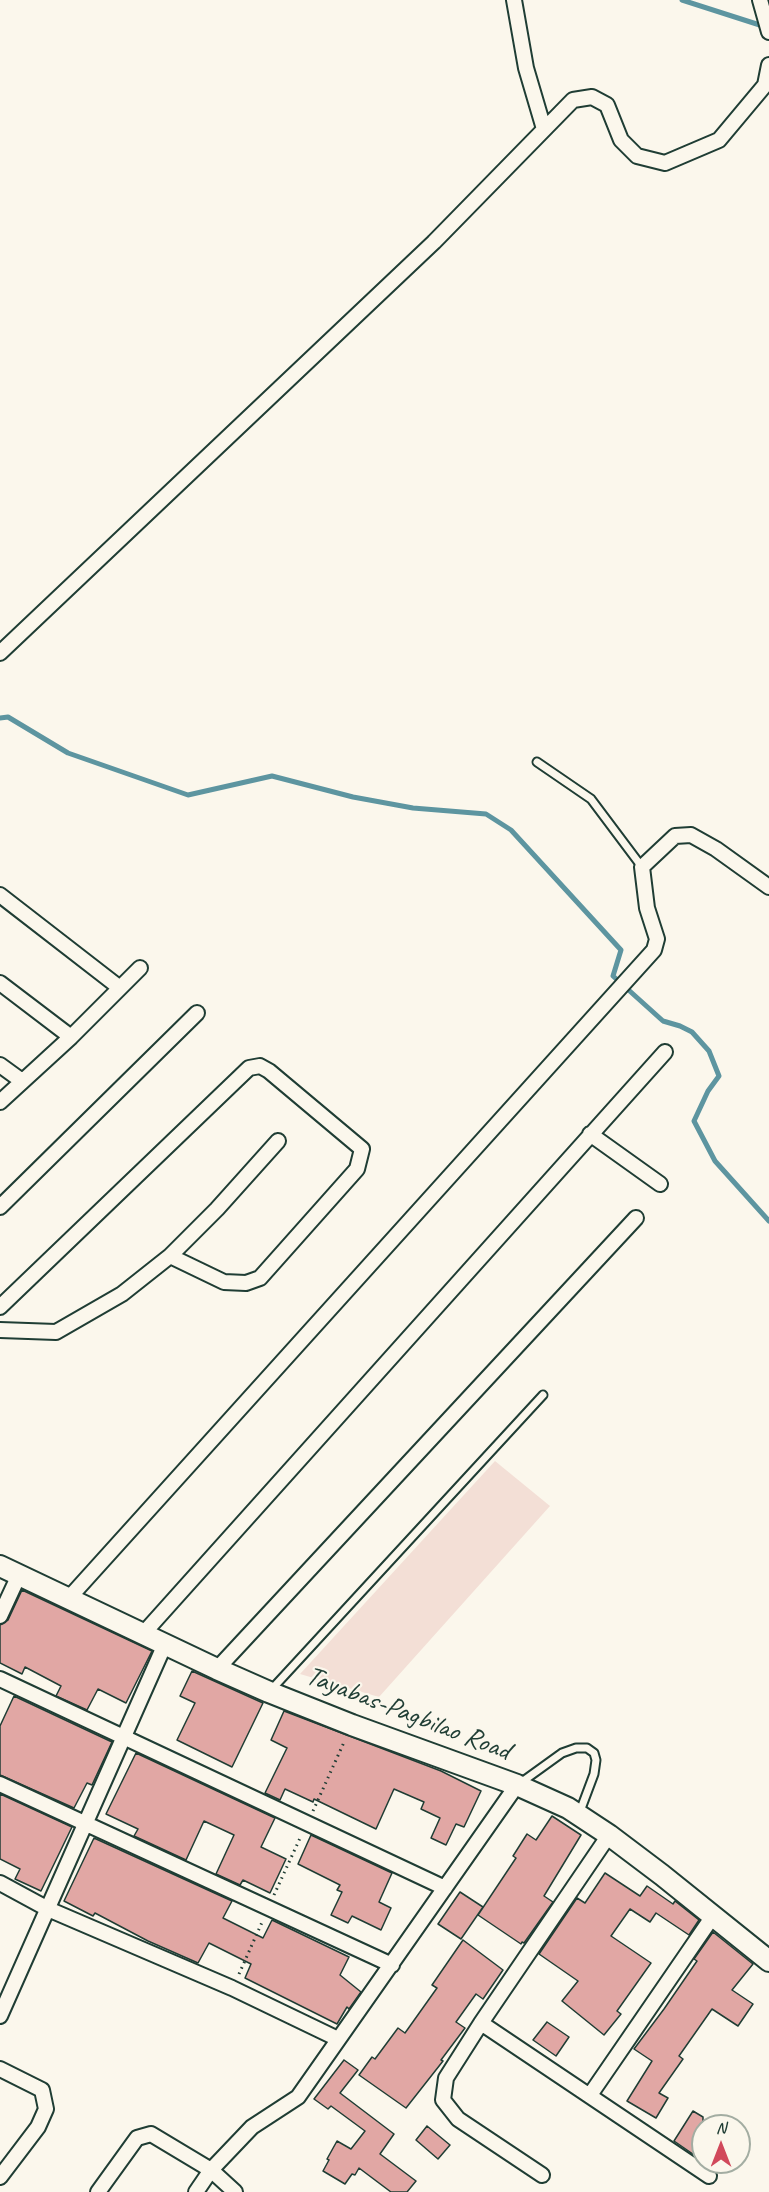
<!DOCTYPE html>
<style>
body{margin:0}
#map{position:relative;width:769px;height:2192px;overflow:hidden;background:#fbf7ec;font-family:Caveat,sans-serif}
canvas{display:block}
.north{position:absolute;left:691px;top:2114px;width:60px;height:60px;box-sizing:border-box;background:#fbf7ec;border:2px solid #a3ada2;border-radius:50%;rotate:0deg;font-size:16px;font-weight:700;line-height:24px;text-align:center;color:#1f3d34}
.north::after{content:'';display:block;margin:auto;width:21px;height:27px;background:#d1495b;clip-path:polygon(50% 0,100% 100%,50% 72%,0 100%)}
</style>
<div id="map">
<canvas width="769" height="2192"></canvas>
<div class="north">N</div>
</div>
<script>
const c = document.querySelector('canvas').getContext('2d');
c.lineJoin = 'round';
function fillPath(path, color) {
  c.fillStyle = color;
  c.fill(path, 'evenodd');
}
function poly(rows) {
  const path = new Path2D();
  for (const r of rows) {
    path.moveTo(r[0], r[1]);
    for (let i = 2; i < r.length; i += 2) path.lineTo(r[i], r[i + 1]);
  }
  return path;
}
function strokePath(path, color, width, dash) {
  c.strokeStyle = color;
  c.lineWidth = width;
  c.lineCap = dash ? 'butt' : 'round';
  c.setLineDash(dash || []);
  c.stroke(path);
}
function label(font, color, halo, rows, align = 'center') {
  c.font = font + ' Caveat,sans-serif';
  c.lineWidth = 4.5;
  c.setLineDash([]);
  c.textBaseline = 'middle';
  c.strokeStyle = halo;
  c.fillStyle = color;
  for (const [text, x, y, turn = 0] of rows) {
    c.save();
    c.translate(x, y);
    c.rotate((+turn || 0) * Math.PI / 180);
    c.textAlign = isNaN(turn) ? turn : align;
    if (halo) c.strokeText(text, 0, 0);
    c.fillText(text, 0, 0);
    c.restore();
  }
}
fillPath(poly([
 [495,1461,550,1506,379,1697,300,1674]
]), '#f3dfd6');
strokePath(poly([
 [682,0,766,27],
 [0,718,8,717,68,753,188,795,272,776,353,797,413,808,486,814,511,830,621,950,613,976,663,1021,680,1026,692,1032,709,1051,719,1076,708,1091,694,1121,715,1161,769,1221]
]), '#5d95a0', 5);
const building = poly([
 [22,1590,152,1651,126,1703,98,1689,87,1710,56,1696,61,1686,25,1667,22,1674,0,1663,0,1625,8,1620,22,1590],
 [192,1671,263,1703,232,1767,177,1740,195,1703,180,1696,192,1671],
 [14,1696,112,1742,92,1785,87,1783,74,1808,0,1775,0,1726,14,1696],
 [284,1711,441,1771,481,1791,464,1827,456,1824,446,1845,431,1838,440,1818,421,1809,424,1802,394,1789,376,1829,314,1799,313,1802,285,1789,280,1800,265,1793,287,1748,271,1740,284,1711],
 [136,1753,275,1818,261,1847,286,1859,270,1893,243,1880,240,1885,216,1874,234,1835,204,1821,186,1860,134,1836,138,1829,106,1814,136,1753],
 [0,1794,72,1827,41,1891,15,1879,20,1869,0,1859,0,1794],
 [552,1816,581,1835,544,1896,553,1902,524,1943,522,1942,521,1944,478,1915,516,1858,513,1856,527,1834,536,1840,552,1816],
 [311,1835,392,1873,379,1902,391,1908,381,1930,352,1916,348,1923,331,1915,342,1892,337,1890,340,1885,298,1864,311,1835],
 [94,1838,232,1901,223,1918,263,1938,272,1920,349,1957,340,1975,361,1992,349,2009,347,2007,337,2024,245,1978,251,1964,209,1943,198,1963,148,1941,95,1913,93,1916,64,1901,94,1838],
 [605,1873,640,1896,647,1886,673,1904,675,1901,699,1920,689,1935,656,1913,650,1922,630,1909,611,1936,651,1963,617,2011,621,2014,604,2035,562,2001,578,1981,539,1954,577,1898,585,1903,605,1873],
 [460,1892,483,1907,461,1939,438,1924,460,1892],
 [713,1932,753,1964,732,1990,753,2004,738,2026,712,2009,679,2056,683,2059,659,2093,668,2098,656,2118,627,2101,652,2061,634,2049,664,2009,697,1961,694,1959,713,1932],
 [463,1940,503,1970,483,1999,476,1994,456,2022,465,2028,441,2060,443,2061,406,2108,359,2075,372,2057,375,2059,398,2028,405,2033,437,1988,432,1985,463,1940],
 [547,2022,569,2037,556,2056,533,2040,547,2022],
 [344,2060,358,2070,340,2093,394,2134,380,2154,416,2181,407,2192,391,2192,359,2168,355,2175,352,2174,345,2184,323,2171,329,2160,327,2159,337,2141,351,2149,365,2131,331,2106,328,2109,314,2099,344,2060],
 [693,2111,703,2117,703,2161,674,2141,693,2111],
 [427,2126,450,2145,438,2159,416,2140,427,2126]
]);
fillPath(building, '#e1a7a4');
strokePath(building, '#1f3d34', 1.5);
const lane = poly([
 [537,762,591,799,642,867],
 [271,1690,543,1395],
 [519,1784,562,1753,576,1748,587,1748,594,1753,596,1760,594,1774,579,1814]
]);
const street = poly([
 [514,0,526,68,544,129],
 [760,0,769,32],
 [0,653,434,242,573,100,592,97,607,105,621,140,637,156,665,163,719,140,765,85,769,65],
 [0,895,120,988],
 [0,983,71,1037],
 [0,1065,22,1081],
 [0,1102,71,1037,140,968],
 [590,1134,660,1184],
 [0,1207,197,1013],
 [0,1307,249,1068,260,1066,269,1071,362,1149,357,1169,260,1278,246,1283,224,1282,170,1256],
 [0,1330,56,1332,122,1294,170,1256,217,1209,278,1141],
 [69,1598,654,950,657,939,647,908,642,867,675,836,691,835,716,849,769,887],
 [0,1616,19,1575],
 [143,1634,665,1052],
 [217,1669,636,1218],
 [0,1679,445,1888],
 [0,1784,392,1965],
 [0,1883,48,1909,232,1988,338,2039],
 [0,2016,165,1644],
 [481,2023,709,2176],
 [0,2069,42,2090,46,2109,38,2127,0,2177],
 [590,2095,713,1916],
 [542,2175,458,2119,443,2100,446,2078,481,2023,609,1835],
 [98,2192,137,2138,151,2134,211,2170,235,2192],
 [196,2192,211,2170,252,2127,298,2097,517,1785]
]);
const secondary = poly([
 [0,1566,217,1669,269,1692,352,1725,517,1785,568,1808,609,1835,662,1875,769,1961]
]);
strokePath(lane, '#1f3d34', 11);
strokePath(street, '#1f3d34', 18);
strokePath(secondary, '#1f3d34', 24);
strokePath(poly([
 [313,1811,345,1740],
 [274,1895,301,1836],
 [239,1974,263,1920]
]), '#1f3d34', 3, [1.5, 4.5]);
strokePath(lane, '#fbf7ec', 7);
strokePath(street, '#fbf7ec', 14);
strokePath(secondary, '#fbf7ec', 20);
label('28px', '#1f3d34', '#fbf7ec', [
 ["Tayabas-Pagbilao Road",408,1714,21]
]);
</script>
